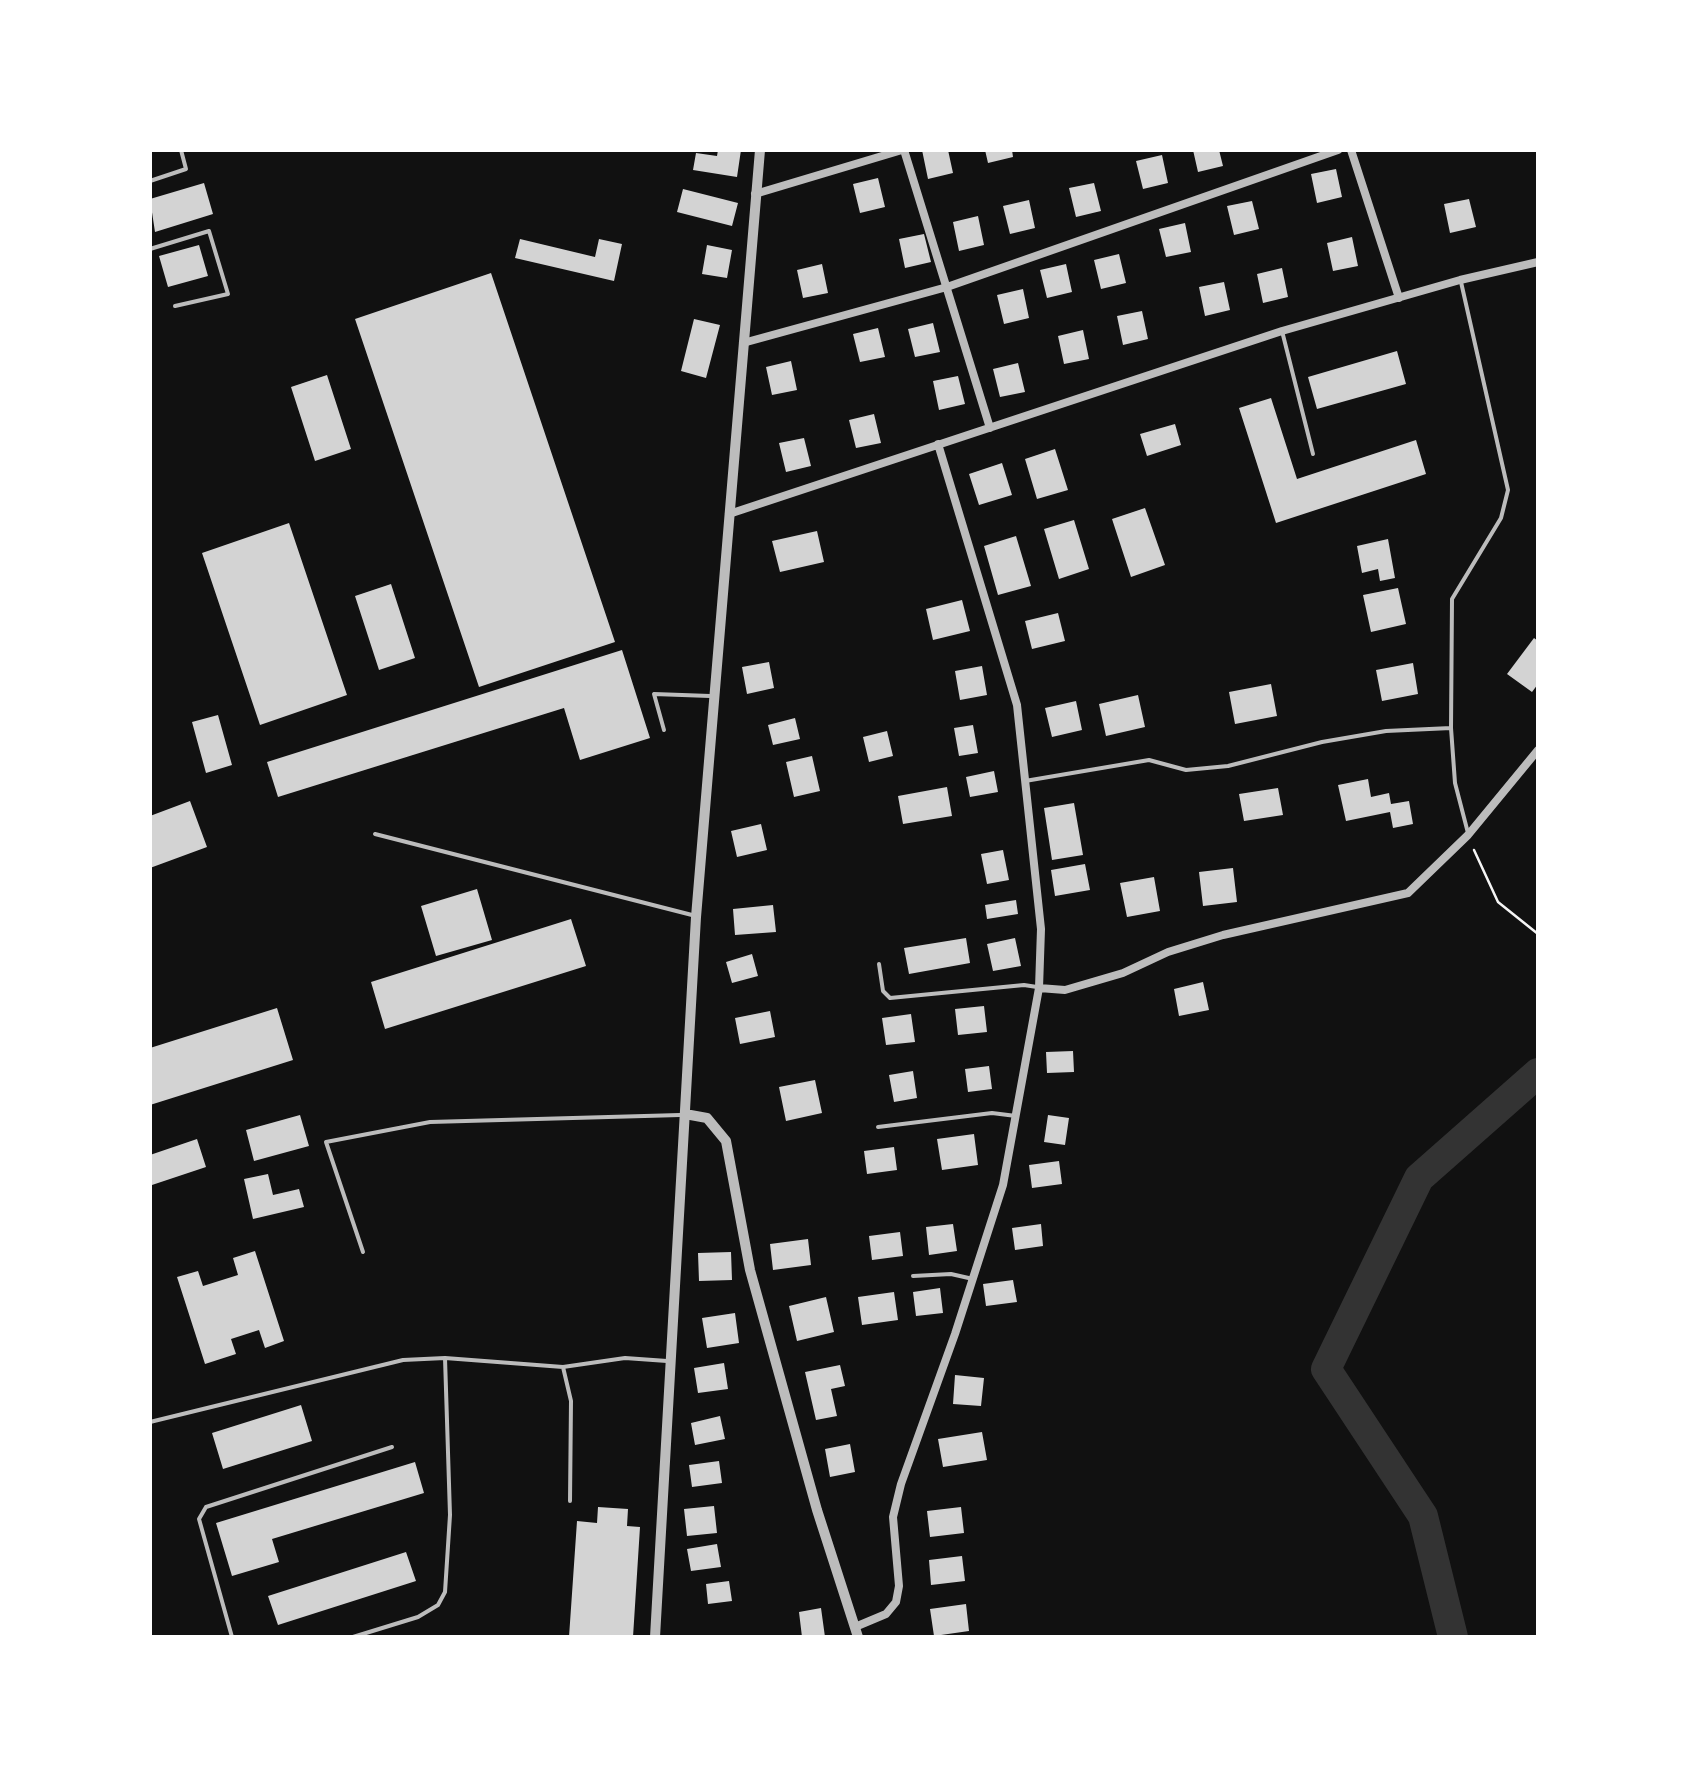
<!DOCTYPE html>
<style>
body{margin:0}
#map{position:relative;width:1688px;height:1787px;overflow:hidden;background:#111;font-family:"Alegreya Sans",sans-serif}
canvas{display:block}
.frame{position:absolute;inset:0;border:152px solid #fff;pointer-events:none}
</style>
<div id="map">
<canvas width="1688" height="1787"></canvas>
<div class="frame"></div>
</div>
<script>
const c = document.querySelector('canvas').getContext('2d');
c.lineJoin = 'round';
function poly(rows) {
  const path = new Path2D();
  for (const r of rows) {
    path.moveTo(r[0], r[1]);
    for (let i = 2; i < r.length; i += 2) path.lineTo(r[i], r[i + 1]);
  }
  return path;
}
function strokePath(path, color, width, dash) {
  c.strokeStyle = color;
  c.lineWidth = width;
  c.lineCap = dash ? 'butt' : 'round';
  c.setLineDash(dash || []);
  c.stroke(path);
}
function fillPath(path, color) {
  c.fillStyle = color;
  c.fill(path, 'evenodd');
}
strokePath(poly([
 [1453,1637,1423,1516,1326,1369,1419,1178,1538,1073]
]), '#333', 30);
fillPath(poly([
 [718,150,741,150,737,177,693,170,696,153,717,156],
 [922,150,948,150,953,173,928,179],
 [985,150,1012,150,1013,157,988,163],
 [1193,150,1219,150,1223,166,1198,172],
 [1162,155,1168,183,1143,189,1136,161],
 [1336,169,1342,197,1317,203,1311,174],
 [878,178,885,207,860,213,853,184],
 [204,183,213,214,155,232,150,199],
 [1094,183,1101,211,1076,217,1069,188],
 [683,189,738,203,732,226,677,212],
 [1469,199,1476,227,1450,233,1444,204],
 [1029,200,1035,228,1010,234,1003,206],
 [1252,201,1259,229,1234,235,1227,206],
 [978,216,984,245,959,251,953,222],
 [1185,223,1191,252,1166,257,1159,229],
 [924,234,931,262,905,268,899,239],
 [1352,237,1358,266,1333,271,1327,243],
 [520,239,595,257,599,239,622,244,614,281,515,258],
 [199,245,208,276,168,287,159,256],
 [707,245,732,250,727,278,702,274],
 [1119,254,1126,283,1101,289,1094,260],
 [822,264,828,293,803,298,797,270],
 [1066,264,1072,292,1047,298,1040,270],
 [1282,268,1288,297,1263,303,1257,274],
 [491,273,615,642,479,687,355,319],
 [1224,282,1230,310,1205,316,1199,287],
 [1023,289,1029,318,1004,324,997,295],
 [1142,311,1148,339,1123,345,1117,316],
 [694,319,720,325,706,378,681,371],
 [933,323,940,352,915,357,908,329],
 [878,328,885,357,860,362,853,334],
 [1083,330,1089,359,1064,364,1058,336],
 [1397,351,1406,384,1317,409,1308,377],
 [791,361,797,390,772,395,766,367],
 [1018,363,1025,392,1000,397,993,369],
 [327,375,351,449,315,461,291,387],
 [958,376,965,404,939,410,933,381],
 [1271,398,1297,479,1416,440,1426,474,1276,523,1239,408],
 [874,414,881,443,856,448,849,420],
 [1175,424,1181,445,1147,456,1140,434],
 [804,438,811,466,786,472,779,443],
 [1055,449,1068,490,1037,499,1025,459],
 [1002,463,1012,495,979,505,969,474],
 [1145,508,1165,565,1131,577,1112,519],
 [1074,520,1089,569,1059,579,1044,529],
 [289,523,347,695,260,725,202,553],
 [817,531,824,562,780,572,772,541],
 [1016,536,1031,586,998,595,984,546],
 [1388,539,1395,578,1380,581,1378,569,1362,573,1357,546],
 [391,584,415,658,379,670,355,596],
 [1398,588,1406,624,1371,632,1363,595],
 [962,600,970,631,933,640,926,609],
 [1058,613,1065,641,1032,649,1025,621],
 [1534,638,1538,641,1538,684,1532,692,1507,674],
 [622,650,650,738,580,760,564,708,278,797,267,762],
 [769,662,774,688,747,694,742,667],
 [1413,663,1418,694,1382,701,1376,670],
 [982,666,987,695,960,700,955,671],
 [1271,684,1277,716,1235,724,1229,692],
 [1138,695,1145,727,1106,736,1099,704],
 [1076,701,1082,730,1052,737,1045,708],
 [218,715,232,765,206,773,192,722],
 [795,718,800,739,773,745,768,725],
 [973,725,978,753,959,756,954,728],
 [887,731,893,756,869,762,863,737],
 [812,756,820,791,794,797,786,762],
 [994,771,998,792,970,797,966,777],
 [1368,779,1371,797,1389,793,1391,804,1409,801,1413,824,1393,828,1390,812,1346,821,1338,785],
 [947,787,952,816,903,824,898,796],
 [1278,788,1283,815,1244,821,1239,794],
 [190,801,207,847,150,868,150,816],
 [1074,803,1083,855,1052,860,1044,808],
 [761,824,767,850,737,857,731,831],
 [1003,850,1009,880,987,884,981,854],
 [1085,864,1090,890,1055,896,1051,870],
 [1233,868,1237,902,1203,906,1199,872],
 [1154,877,1160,911,1127,917,1120,883],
 [477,889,492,940,436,956,421,906],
 [1016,900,1018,914,987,919,985,905],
 [773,905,776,932,735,935,733,909],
 [571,919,586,966,385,1029,371,982],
 [966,938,970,963,909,974,904,948],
 [1015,938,1021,966,993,971,987,944],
 [752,954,758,976,732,983,726,962],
 [1203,982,1209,1010,1179,1016,1174,989],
 [984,1006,987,1032,958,1035,955,1009],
 [277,1008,293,1060,150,1105,150,1048],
 [770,1011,775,1037,740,1044,735,1018],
 [911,1014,915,1042,886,1045,882,1018],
 [1073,1051,1074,1072,1047,1073,1046,1052],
 [989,1066,992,1089,968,1092,965,1069],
 [913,1071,917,1098,894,1102,889,1075],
 [815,1080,822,1113,786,1121,779,1087],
 [300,1115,309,1146,254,1161,246,1130],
 [1048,1115,1069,1118,1065,1145,1044,1142],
 [974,1134,978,1165,942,1170,937,1139],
 [197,1139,206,1167,152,1185,150,1155],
 [894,1147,897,1170,867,1174,864,1151],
 [1059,1161,1062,1184,1032,1188,1029,1165],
 [268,1174,273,1195,299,1189,304,1207,253,1219,244,1179],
 [953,1224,957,1251,929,1255,926,1227],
 [1041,1224,1043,1246,1015,1250,1012,1228],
 [900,1232,903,1256,872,1260,869,1236],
 [808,1239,811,1265,773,1270,770,1244],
 [255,1251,284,1341,265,1348,259,1330,231,1339,236,1354,205,1364,177,1277,198,1271,203,1286,238,1275,233,1258],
 [731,1252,732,1280,699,1281,698,1253],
 [1013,1280,1017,1302,986,1306,983,1284],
 [940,1288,943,1313,916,1316,913,1292],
 [894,1292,898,1320,862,1325,858,1297],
 [826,1297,834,1332,797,1341,789,1306],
 [735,1313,739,1343,707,1348,702,1318],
 [724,1363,728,1389,698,1393,694,1368],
 [840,1365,845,1386,831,1389,837,1416,816,1420,805,1372],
 [955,1375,984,1378,981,1406,953,1404],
 [301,1405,312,1441,223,1469,212,1433],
 [720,1416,725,1439,695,1445,691,1423],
 [982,1432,987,1460,943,1467,938,1439],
 [850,1444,855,1472,830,1477,825,1449],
 [719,1461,722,1483,692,1487,689,1465],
 [415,1462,424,1493,272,1539,279,1562,232,1576,216,1523],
 [714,1506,717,1533,687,1536,684,1509],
 [598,1507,628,1509,627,1526,640,1527,633,1637,569,1637,577,1521,597,1523],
 [961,1507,964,1533,930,1537,927,1511],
 [717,1544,721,1567,691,1571,687,1549],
 [406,1552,416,1581,278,1625,268,1596],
 [962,1556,965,1581,931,1585,929,1560],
 [729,1581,732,1601,708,1604,706,1584],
 [966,1604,969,1631,934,1636,930,1609],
 [821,1608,825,1637,802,1637,799,1612]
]), '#d3d3d3');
strokePath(poly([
 [1474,850,1498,902,1538,934]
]), '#f5f5f5', 2.5);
strokePath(poly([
 [150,181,186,169,181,150],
 [150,249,209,231,228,294,175,306],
 [1282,331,1313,454],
 [1451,728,1452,599,1501,518,1508,490,1461,282],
 [664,730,654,694,710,696],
 [1025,781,1149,760,1186,770,1228,766,1322,742,1386,731,1451,728,1455,783,1468,833],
 [375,834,692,915],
 [879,964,883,991,890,998,1024,985,1037,987],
 [878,1127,992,1113,1016,1116],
 [363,1252,326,1142,430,1122,680,1115],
 [913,1276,951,1274,973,1279],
 [563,1367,571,1401,570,1501],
 [150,1422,403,1360,445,1358,563,1367,625,1358,667,1361],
 [232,1637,199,1519,206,1507,392,1447],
 [353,1637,418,1617,438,1605,445,1592,450,1515,445,1358]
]), '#bcbcbc', 4);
strokePath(poly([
 [904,150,990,428],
 [1351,150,1399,298],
 [755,194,902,150],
 [743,343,947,287,1338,150],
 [729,514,1282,331,1460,280,1538,262],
 [1039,988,1065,990,1123,973,1168,952,1223,935,1408,893,1468,835,1538,750],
 [855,1627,886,1614,896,1602,899,1586,893,1517,901,1484,955,1334,1003,1185,1039,988,1041,929,1017,705,938,444]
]), '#bcbcbc', 8);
strokePath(poly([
 [685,1114,707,1118,726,1141,750,1270,817,1510,858,1637],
 [655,1637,696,917,760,150]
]), '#bcbcbc', 10);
</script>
